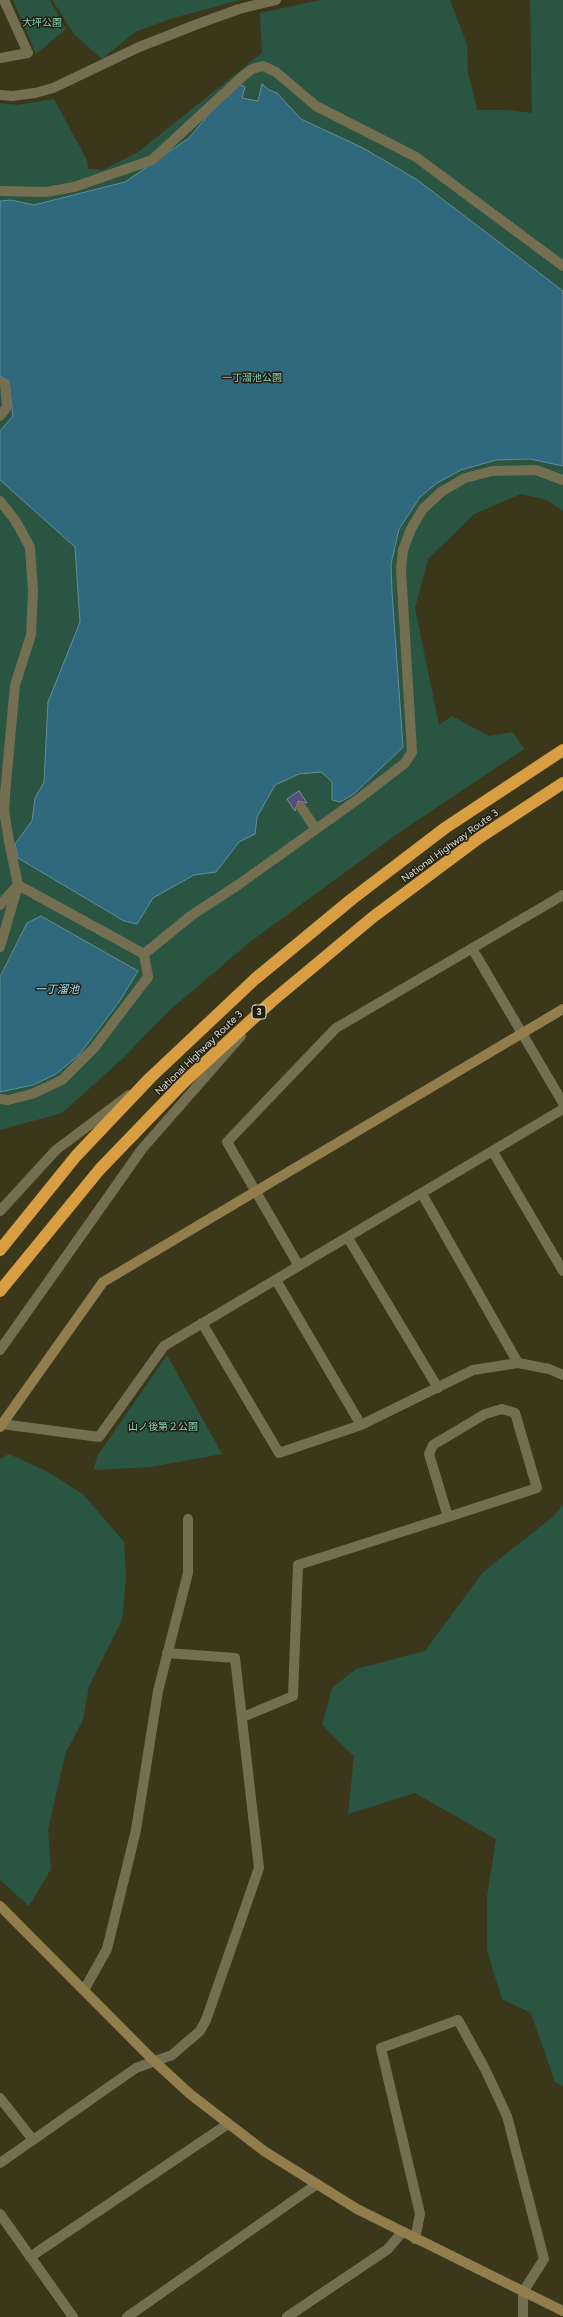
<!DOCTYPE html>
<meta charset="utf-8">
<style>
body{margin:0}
canvas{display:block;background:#3b371b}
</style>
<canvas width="563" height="2317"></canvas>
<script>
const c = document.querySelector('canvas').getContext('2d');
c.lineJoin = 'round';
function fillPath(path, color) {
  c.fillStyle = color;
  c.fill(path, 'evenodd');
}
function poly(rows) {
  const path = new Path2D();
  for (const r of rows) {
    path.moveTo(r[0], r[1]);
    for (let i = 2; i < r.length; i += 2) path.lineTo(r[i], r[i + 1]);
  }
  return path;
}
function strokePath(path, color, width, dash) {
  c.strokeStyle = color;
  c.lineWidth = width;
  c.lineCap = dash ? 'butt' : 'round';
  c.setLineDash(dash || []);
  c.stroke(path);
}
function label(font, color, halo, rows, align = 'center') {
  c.font = font + ' Figtree,"Noto Sans JP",sans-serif';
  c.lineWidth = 3;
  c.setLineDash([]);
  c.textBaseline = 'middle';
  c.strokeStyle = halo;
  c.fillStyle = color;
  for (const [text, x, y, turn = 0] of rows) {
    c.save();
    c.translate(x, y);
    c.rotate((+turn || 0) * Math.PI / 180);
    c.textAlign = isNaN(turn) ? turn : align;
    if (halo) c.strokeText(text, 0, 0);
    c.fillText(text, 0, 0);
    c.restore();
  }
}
fillPath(poly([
 [13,0,50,0,66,29,36,54],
 [52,0,240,0,173,18,135,32,102,59,75,35],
 [320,0,450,0,467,45,468,73,477,110,507,110,532,113,530,0,563,0,563,511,547,500,521,494,474,514,428,559,415,608,439,725,452,716,489,736,513,732,524,749,400,832,250,942,171,1009,122,1059,62,1113,0,1130,0,103,18,105,54,99,87,160,88,169,103,170,137,153,262,53,260,13],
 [167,1355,222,1454,151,1467,93,1470,98,1455],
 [9,1454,46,1471,83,1494,124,1542,126,1578,122,1620,89,1686,83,1720,66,1752,48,1829,51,1869,29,1906,0,1880,0,1459],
 [563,1505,563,2086,555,2082,531,2013,502,1999,487,1950,487,1897,496,1839,415,1793,348,1814,354,1756,322,1725,332,1688,356,1669,425,1651,483,1572,554,1516]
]), '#2a5542');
const water = poly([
 [262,84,269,90,277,93,301,119,363,148,416,179,563,291,563,466,530,459,496,460,461,470,437,483,420,497,399,529,391,564,392,592,403,747,354,794,340,802,332,800,332,782,321,772,299,774,275,785,257,817,255,834,239,842,216,872,194,875,153,898,137,924,124,921,18,858,15,844,32,821,35,798,44,782,48,702,80,622,75,547,0,480,0,431,13,416,9,381,0,376,0,201,11,200,34,205,125,182,189,138,209,114,240,85,245,87,242,98,258,101,262,84],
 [41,916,138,971,119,1002,79,1055,56,1074,33,1085,0,1092,0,977,27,923,41,916]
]);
fillPath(water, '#30697d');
strokePath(water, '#668d96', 1);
const building = poly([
 [299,791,307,803,298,801,295,811,287,799,299,791]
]);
fillPath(building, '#544d77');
strokePath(building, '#8c88a5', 1);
strokePath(poly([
 [0,58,28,53,4,0],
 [0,95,12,96,35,93,53,88,139,47,195,25,239,9,276,0],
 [0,191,46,192,74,187,152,160,243,76,252,69,263,66,276,72,316,106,416,157,563,266],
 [0,382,5,384,7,407,0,416],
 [0,501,15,520,30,547,33,591,31,635,15,685,5,794,4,811,9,841,18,885,0,947],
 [301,807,315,828],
 [0,905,17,886],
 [473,950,563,1103],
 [144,954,192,915,238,885,361,797,405,763,412,752,401,570,403,550,411,529,423,509,441,492,465,478,492,471,536,470,563,480],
 [0,1099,8,1100,32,1094,62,1080,94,1048,148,977,144,954,18,885],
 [493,1152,563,1271],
 [422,1194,518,1363],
 [0,1211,56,1150,129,1095],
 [348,1238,438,1388],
 [299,1266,227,1142,336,1028,563,895],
 [276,1280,361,1425],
 [202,1323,279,1453,361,1425,473,1370,518,1363,549,1369,563,1375],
 [0,1350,142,1149,241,1036],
 [2,1424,99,1437,164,1346,563,1109],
 [243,1717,293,1696,298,1565,448,1517,537,1488,515,1413,502,1409,485,1414,433,1445,429,1454,448,1517],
 [84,1990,107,1949,136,1830,158,1691,188,1573,188,1519],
 [0,2098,33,2140],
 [0,2163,136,2068,172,2055,200,2031,206,2020,259,1868,235,1658,167,1653],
 [0,2214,73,2317],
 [415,2239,420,2214,381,2048,458,2020,485,2069,507,2116,544,2259,523,2292,523,2317],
 [30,2257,228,2124],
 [127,2317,317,2184],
 [287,2317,388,2249,402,2232]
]), '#746f51', 10);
strokePath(poly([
 [0,1427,103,1282,563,1009],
 [0,1906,154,2061,190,2094,264,2151,357,2209,563,2311]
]), '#927d4c', 10);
strokePath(poly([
 [0,1250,76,1156,150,1078,255,979,352,899,445,828,563,750],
 [0,1291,100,1169,184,1082,271,1002,373,917,479,838,563,783]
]), '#d99d42', 12);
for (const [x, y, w] of [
 [259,1012,14]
]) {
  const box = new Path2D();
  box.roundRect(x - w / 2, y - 7, w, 14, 3);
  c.fillStyle = '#201e12';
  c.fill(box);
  strokePath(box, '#e3e0d0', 1);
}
label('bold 9px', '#e3e0d0', null, [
 ["3",259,1012]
]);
label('10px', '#86d7b1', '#201e12', [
 ["大坪公園",42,23],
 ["一丁溜池公園",252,378],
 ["山ノ後第２公園",163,1427]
]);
label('10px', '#e3e0d0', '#201e12', [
 ["National Highway Route 3",450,846,-36],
 ["National Highway Route 3",199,1053,-44]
]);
label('italic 11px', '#9ee3fd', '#201e12', [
 ["一丁溜池",57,990]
]);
</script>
